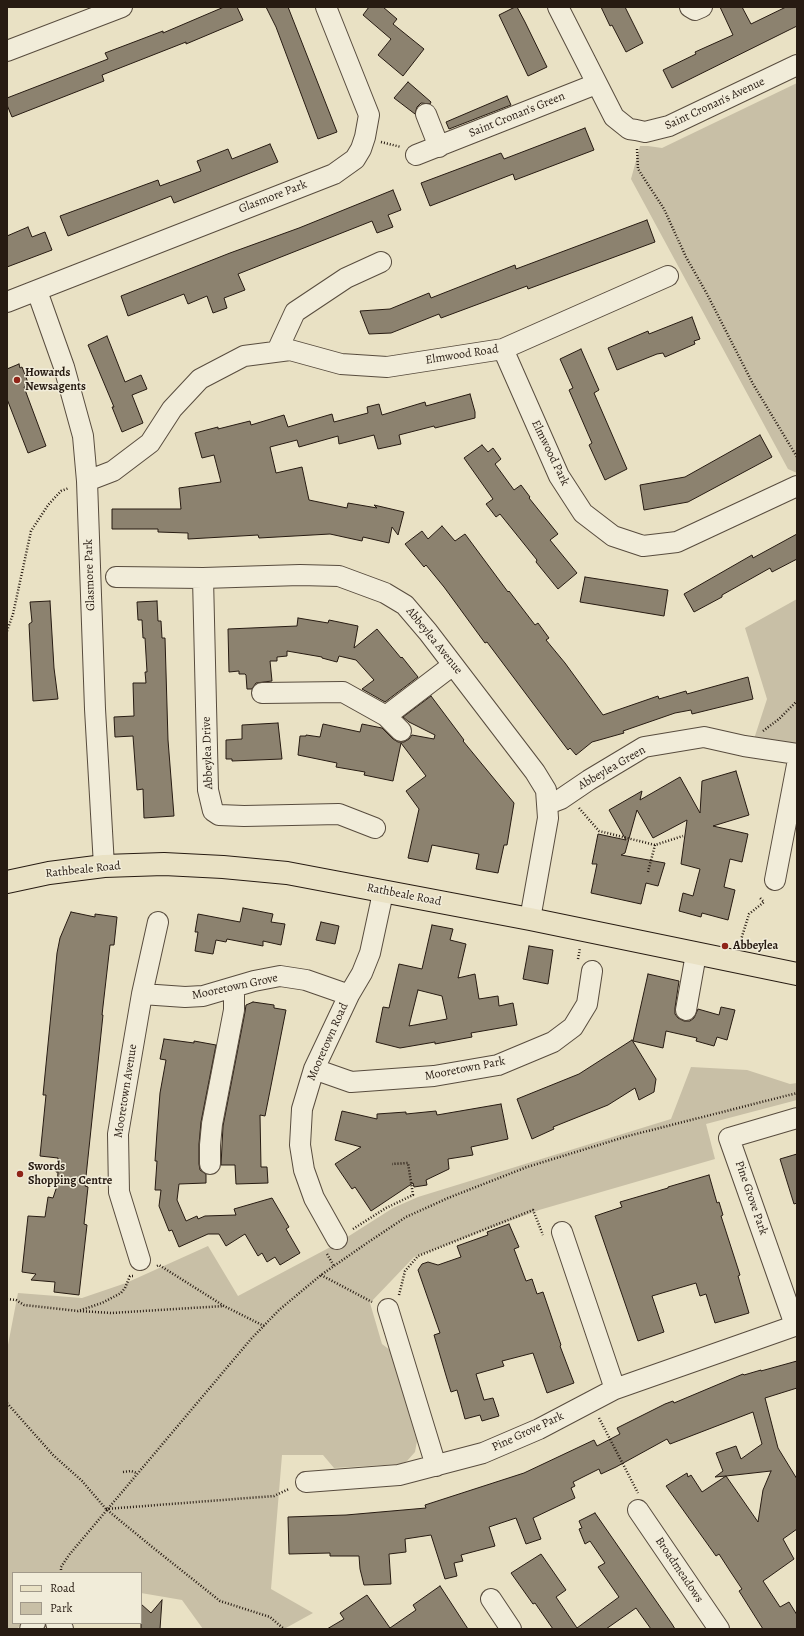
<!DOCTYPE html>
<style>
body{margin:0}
#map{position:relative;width:804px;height:1636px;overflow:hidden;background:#e9e1c4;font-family:Alegreya,serif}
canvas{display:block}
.frame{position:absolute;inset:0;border:8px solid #271b12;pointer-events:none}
.legend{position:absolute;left:12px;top:1572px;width:130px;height:52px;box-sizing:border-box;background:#f1ecd9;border:1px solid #a09889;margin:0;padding:5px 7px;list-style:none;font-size:12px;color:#271b12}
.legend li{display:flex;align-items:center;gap:8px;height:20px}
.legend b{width:20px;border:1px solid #a09889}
</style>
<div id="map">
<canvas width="804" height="1636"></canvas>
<div class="frame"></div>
<ul class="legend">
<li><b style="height:5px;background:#e9e1c4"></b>Road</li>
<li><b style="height:11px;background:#c8bfa6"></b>Park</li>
</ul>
</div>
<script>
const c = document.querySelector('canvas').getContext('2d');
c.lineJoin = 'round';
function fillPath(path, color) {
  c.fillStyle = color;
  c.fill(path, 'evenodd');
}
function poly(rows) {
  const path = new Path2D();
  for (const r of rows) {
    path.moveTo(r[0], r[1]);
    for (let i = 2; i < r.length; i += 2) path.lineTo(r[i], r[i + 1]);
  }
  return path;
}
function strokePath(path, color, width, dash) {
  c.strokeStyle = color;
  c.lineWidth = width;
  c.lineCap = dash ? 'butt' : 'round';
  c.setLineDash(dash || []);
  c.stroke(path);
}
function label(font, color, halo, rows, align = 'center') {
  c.font = font + ' Alegreya,serif';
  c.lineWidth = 3;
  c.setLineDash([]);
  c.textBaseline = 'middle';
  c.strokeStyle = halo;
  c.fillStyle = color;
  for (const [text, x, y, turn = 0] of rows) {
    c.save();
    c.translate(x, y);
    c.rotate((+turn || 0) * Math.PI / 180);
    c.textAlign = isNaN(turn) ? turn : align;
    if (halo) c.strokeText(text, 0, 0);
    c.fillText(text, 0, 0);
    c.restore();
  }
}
fillPath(poly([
 [797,83,797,473,788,469,631,179,640,146,648,146,662,148],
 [797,599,797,748,754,739,767,699,745,628],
 [691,1067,747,1070,790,1084,797,1083,797,1100,706,1124,715,1159,539,1210,414,1257,370,1303,382,1344,390,1350,417,1441,415,1452,407,1461,401,1464,334,1468,323,1455,282,1455,271,1589,313,1613,284,1629,203,1629,182,1600,141,1593,141,1573,13,1573,13,1623,22,1623,17,1629,7,1629,7,1350,18,1293,82,1298,126,1283,208,1246,238,1296,338,1243,393,1208,418,1197,671,1119]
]), '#c8bfa6');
const building = poly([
 [224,7,237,7,243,20,186,44,186,42,102,75,104,81,12,117,7,105,7,98,108,59,105,53,163,31,163,33,224,7],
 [266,7,288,7,337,132,318,139,276,27,266,7],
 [369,7,383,7,397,19,393,24,424,49,403,76,378,55,391,39,363,15,369,7],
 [515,7,517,7,525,22,547,67,528,76,499,15,515,7],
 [601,7,625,7,643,43,626,52,612,25,610,26,601,7],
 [720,7,742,7,751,24,786,7,797,7,797,26,672,88,663,70,696,54,695,52,733,35,720,7],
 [408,82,431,102,430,104,421,103,417,107,415,114,394,98,408,82],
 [507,96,511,105,449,129,446,122,507,96],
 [585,128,594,150,515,180,513,174,430,206,421,183,501,153,504,159,585,128],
 [270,144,278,162,174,203,171,196,68,236,60,216,158,180,160,186,201,171,197,161,228,149,232,159,270,144],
 [393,190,401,210,388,215,393,227,377,233,372,221,238,274,245,290,224,298,227,308,213,313,207,296,188,304,184,294,128,316,121,296,230,253,299,228,393,190],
 [647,220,655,242,528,289,527,286,441,318,439,314,391,333,369,334,360,311,390,309,429,293,431,298,515,265,516,269,647,220],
 [28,227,32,237,45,232,52,250,7,267,7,236,28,227],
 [692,317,700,339,694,341,695,344,665,357,663,353,657,354,617,370,608,348,648,331,649,334,692,317],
 [107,336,125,382,141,375,147,389,132,395,143,423,122,432,112,407,114,407,88,345,107,336],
 [581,349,599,390,594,393,627,469,605,480,589,445,592,443,569,390,573,388,560,359,581,349],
 [19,364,20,368,22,367,29,385,24,387,46,446,28,453,7,399,7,369,19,364],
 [470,394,475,412,475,418,435,428,434,426,399,435,401,444,378,449,374,435,339,444,338,436,299,447,297,440,270,447,276,473,302,467,309,500,347,508,348,503,377,508,374,505,404,512,398,535,392,527,389,543,363,537,362,541,330,534,259,538,258,535,188,539,188,533,158,532,158,529,112,529,112,509,181,509,179,488,221,482,214,455,202,458,195,433,218,427,218,429,250,421,251,425,284,415,288,427,332,414,334,422,368,413,367,407,379,404,382,415,425,402,426,406,470,394],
 [760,435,772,457,688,502,644,510,640,485,685,477,760,435],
 [482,445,488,452,493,448,501,459,495,464,514,490,521,485,530,497,529,498,558,534,550,540,577,573,558,589,536,562,537,560,500,514,496,517,486,504,493,499,464,458,482,445],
 [442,526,455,541,465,534,508,592,509,591,535,625,538,623,549,638,546,640,565,663,603,715,658,696,659,699,686,691,687,694,748,677,753,699,692,714,691,710,675,713,623,731,624,733,592,742,576,755,570,748,568,750,487,642,485,643,444,587,426,565,424,567,405,544,422,531,428,539,442,526],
 [797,534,797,559,772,572,770,568,722,595,722,597,694,612,684,594,752,555,753,558,797,534],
 [585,577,668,590,664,616,580,602,585,577],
 [50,601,54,668,58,699,33,701,29,624,32,622,30,602,50,601],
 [157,601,158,621,161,621,162,638,165,638,168,740,174,816,144,818,143,789,137,790,133,736,115,737,114,717,134,716,133,683,146,683,145,672,147,672,145,638,143,638,142,620,138,620,137,602,157,601],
 [298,618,328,623,329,620,358,626,354,648,377,629,401,658,402,657,418,677,385,702,362,689,374,680,356,660,339,656,337,662,322,658,322,657,287,651,287,656,277,657,277,661,270,661,272,681,256,683,252,689,247,689,246,675,245,674,239,674,239,671,229,672,228,629,297,626,298,618],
 [431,696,464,740,463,741,514,803,507,845,504,845,498,873,476,869,479,854,432,845,428,862,408,858,419,809,406,791,426,776,401,743,393,781,364,775,365,772,336,767,337,763,298,755,300,736,306,736,306,735,320,737,323,724,360,732,362,724,382,728,393,739,398,742,404,742,409,739,412,735,434,739,435,735,409,722,403,717,431,696],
 [278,723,282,759,232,761,232,759,226,759,226,740,242,739,242,725,278,723],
 [736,771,749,815,713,826,748,834,742,862,730,859,724,887,735,890,728,920,702,913,701,917,679,911,683,893,693,896,700,869,681,864,687,820,653,838,637,810,625,853,621,855,665,863,658,886,646,883,641,904,591,893,597,864,592,864,598,834,626,840,609,810,642,791,640,800,680,777,700,813,702,781,736,771],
 [243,908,273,914,271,922,285,924,281,945,263,941,263,946,227,939,226,942,216,940,213,954,195,951,198,932,195,932,198,914,240,922,243,908],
 [71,912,95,917,95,914,117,917,114,945,110,945,102,1015,103,1015,85,1186,88,1187,84,1224,87,1225,79,1295,54,1292,55,1282,31,1280,36,1274,22,1272,28,1216,45,1217,48,1197,53,1198,57,1186,58,1172,56,1172,58,1158,40,1156,46,1095,43,1095,57,953,60,938,71,912],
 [321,922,339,926,335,944,316,940,321,922],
 [432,925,453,929,450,940,466,944,458,978,475,974,479,999,498,996,499,1006,513,1003,517,1025,471,1033,472,1037,435,1044,435,1042,400,1048,376,1042,383,1007,389,1008,399,964,422,969,432,925],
 [418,990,442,996,447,1019,409,1026,418,990],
 [529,946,553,950,548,984,523,979,529,946],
 [648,974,679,981,675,1008,675,1014,678,1018,684,1021,690,1021,694,1018,698,1009,719,1015,721,1007,735,1010,727,1040,717,1037,714,1046,696,1041,697,1038,666,1031,663,1048,633,1041,648,974],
 [253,1002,274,1005,274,1008,286,1010,265,1116,260,1115,261,1167,267,1167,268,1183,236,1184,235,1165,221,1165,223,1126,245,1012,246,1005,253,1002],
 [164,1039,194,1043,194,1041,216,1045,201,1122,199,1144,199,1164,200,1170,206,1174,206,1183,179,1184,177,1200,186,1221,197,1216,198,1219,205,1216,236,1215,234,1209,272,1198,289,1227,286,1229,300,1253,280,1265,275,1257,267,1262,262,1253,258,1256,245,1234,226,1246,219,1234,208,1234,179,1247,172,1230,169,1231,159,1206,161,1190,155,1190,157,1161,155,1161,157,1132,160,1093,166,1060,160,1059,164,1039],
 [632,1040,656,1079,654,1092,639,1100,635,1088,608,1105,553,1127,554,1129,532,1139,517,1099,579,1074,632,1040],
 [501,1104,508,1139,471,1147,473,1155,448,1159,449,1169,426,1180,427,1185,414,1187,413,1183,371,1211,355,1187,352,1189,335,1164,361,1147,335,1140,342,1111,377,1119,377,1114,406,1112,406,1114,436,1111,437,1115,501,1104],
 [797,1154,797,1203,794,1204,780,1159,797,1154],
 [709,1175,717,1203,719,1202,723,1215,721,1216,740,1275,738,1276,749,1313,715,1323,706,1294,700,1296,696,1283,652,1296,664,1332,638,1341,595,1216,622,1207,620,1202,668,1188,668,1187,709,1175],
 [509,1224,519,1247,514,1249,526,1281,532,1279,537,1294,543,1292,561,1345,560,1346,574,1383,547,1393,533,1353,502,1361,504,1366,476,1374,484,1400,493,1398,499,1416,482,1421,480,1415,465,1419,457,1390,451,1392,447,1379,434,1335,440,1333,418,1270,422,1264,428,1262,438,1265,461,1257,457,1246,488,1235,487,1232,509,1224],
 [797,1361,797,1388,765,1398,778,1448,797,1479,797,1529,783,1539,794,1559,763,1581,780,1607,789,1602,797,1615,797,1629,763,1629,739,1591,742,1589,730,1571,719,1554,716,1556,666,1486,687,1473,688,1477,691,1475,702,1492,726,1476,715,1477,723,1471,716,1453,736,1446,741,1459,762,1444,753,1412,670,1444,667,1439,616,1467,601,1474,599,1469,573,1482,575,1486,571,1488,575,1498,533,1518,541,1539,526,1544,516,1518,489,1527,495,1546,461,1555,463,1561,454,1563,457,1576,445,1579,431,1535,405,1539,406,1552,389,1554,391,1584,364,1585,360,1569,359,1556,330,1556,330,1553,289,1554,288,1517,346,1515,426,1508,425,1505,524,1473,594,1440,597,1446,620,1434,617,1428,665,1404,673,1401,674,1403,743,1374,744,1375,761,1370,761,1371,797,1361],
 [771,1471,763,1490,758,1522,726,1476,771,1471],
 [595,1513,672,1624,675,1629,651,1629,636,1608,606,1629,553,1629,535,1603,533,1604,511,1573,541,1554,566,1590,556,1597,577,1628,619,1597,598,1567,605,1563,590,1541,585,1544,579,1529,582,1528,579,1521,595,1513],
 [440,1586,468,1629,327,1629,344,1619,340,1613,367,1595,390,1628,416,1610,413,1605,440,1586],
 [162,1600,160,1629,141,1629,141,1604,151,1613,162,1600]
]);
fillPath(building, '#8c826f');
strokePath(building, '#271b12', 1);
const minor = poly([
 [558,7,614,117,629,129,636,130,645,132,669,126,797,65],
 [690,7,695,10,702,7],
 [7,51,122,7],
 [426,114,439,147],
 [416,155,596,84],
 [37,291,64,367,83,436,87,481,95,709,104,866],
 [7,302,334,174,355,159,361,149,365,137,369,115,326,7],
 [503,349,559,476,583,513,613,536,643,546,677,542,797,486],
 [277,351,295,312,346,278,381,262],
 [87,481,113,471,150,443,172,409,200,379,244,356,290,350,341,364,387,367,503,349,668,276],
 [116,577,203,578,300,575,339,576,385,593,405,605,428,632,535,772,546,790,548,818,530,919],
 [203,578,208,790,213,811,219,815,244,816,339,814,375,828],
 [262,693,343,692,386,716,453,665],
 [386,716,401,731],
 [548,804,561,799,589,780,644,747,704,737,744,746,797,754],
 [775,880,797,765],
 [142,994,185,997,203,996,254,981,280,976,306,980,349,995],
 [686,1010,696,954],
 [314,1069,351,1082,434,1076,498,1065,553,1042,573,1027,587,1004,592,971],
 [210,1164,210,1145,212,1124,234,1010,234,987],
 [562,1232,615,1389],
 [337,1239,314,1198,304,1170,300,1145,302,1109,314,1069,349,995,362,973,370,953,381,902,381,891],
 [140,1260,119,1192,118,1134,142,994,158,922],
 [388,1309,436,1466],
 [795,1325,729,1138,797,1118],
 [306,1482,399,1475,483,1453,539,1429,615,1389,797,1325],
 [638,1510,719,1629],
 [491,1599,511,1629],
 [56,1623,63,1629],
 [30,1629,35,1623]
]);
const major = poly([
 [7,882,49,873,104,866,164,864,223,867,287,873,530,919,797,974]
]);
strokePath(minor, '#584c3e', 22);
strokePath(major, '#271b12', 24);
strokePath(poly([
 [381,142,401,147],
 [637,149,638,169,664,209,686,257,707,294,753,384,797,457],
 [7,631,13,614,31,531,48,505,61,491,69,488],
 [763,731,779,719,797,701],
 [579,808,599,831,655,845,683,836],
 [648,872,655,845],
 [740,943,749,914,764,902,759,897],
 [578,959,580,948],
 [353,1229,386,1208,413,1195,408,1163,392,1164],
 [327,1254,334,1266],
 [157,1266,159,1265,224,1306,264,1326],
 [321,1275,372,1302],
 [399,1295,405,1271,418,1256,533,1210,543,1235],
 [7,1299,16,1300,24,1305,78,1311,102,1303,121,1293,125,1288,130,1276,133,1276],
 [80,1311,111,1313,224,1306],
 [7,1403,53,1455,82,1481,106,1509,151,1546,220,1601,270,1617,284,1629],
 [599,1418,638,1493],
 [123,1472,131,1471,137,1473],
 [106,1509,274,1496,289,1489],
 [61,1573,61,1567,69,1555,251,1339,279,1310,321,1275,367,1243,406,1217,448,1198,527,1167,628,1136,797,1093]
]), '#271b12', 2.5, [1, 2]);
strokePath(minor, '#f1ecd9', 20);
strokePath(major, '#e9e1c4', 22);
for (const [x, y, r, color] of [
 [17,380,4,"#8f2418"],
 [725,946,4,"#8f2418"],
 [20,1174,4,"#8f2418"]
]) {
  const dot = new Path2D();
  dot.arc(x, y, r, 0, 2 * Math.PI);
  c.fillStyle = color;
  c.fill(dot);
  strokePath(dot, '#f1ecd9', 1.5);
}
label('12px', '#271b12', '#f1ecd9', [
 ["Saint Cronan's Avenue",715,104,-25],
 ["Saint Cronan's Green",517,115,-22],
 ["Glasmore Park",273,197,-21],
 ["Elmwood Road",462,355,-9],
 ["Elmwood Park",550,453,64],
 ["Glasmore Park",90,575,-92],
 ["Abbeylea Avenue",434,641,51],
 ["Abbeylea Drive",208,753,-92],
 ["Abbeylea Green",612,768,-30],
 ["Rathbeale Road",83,870,-6],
 ["Rathbeale Road",404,895,11],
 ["Mooretown Grove",235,987,-12],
 ["Mooretown Road",328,1042,-66],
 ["Mooretown Park",465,1069,-11],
 ["Mooretown Avenue",126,1091,-81],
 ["Pine Grove Park",751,1198,71],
 ["Pine Grove Park",528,1432,-25],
 ["Broadmeadows",679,1570,56]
]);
label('bold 12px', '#271b12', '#f1ecd9', [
 ["Howards",25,373],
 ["Newsagents",25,387],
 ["Abbeylea",733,946],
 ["Swords",28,1167],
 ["Shopping Centre",28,1181]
], 'left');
</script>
